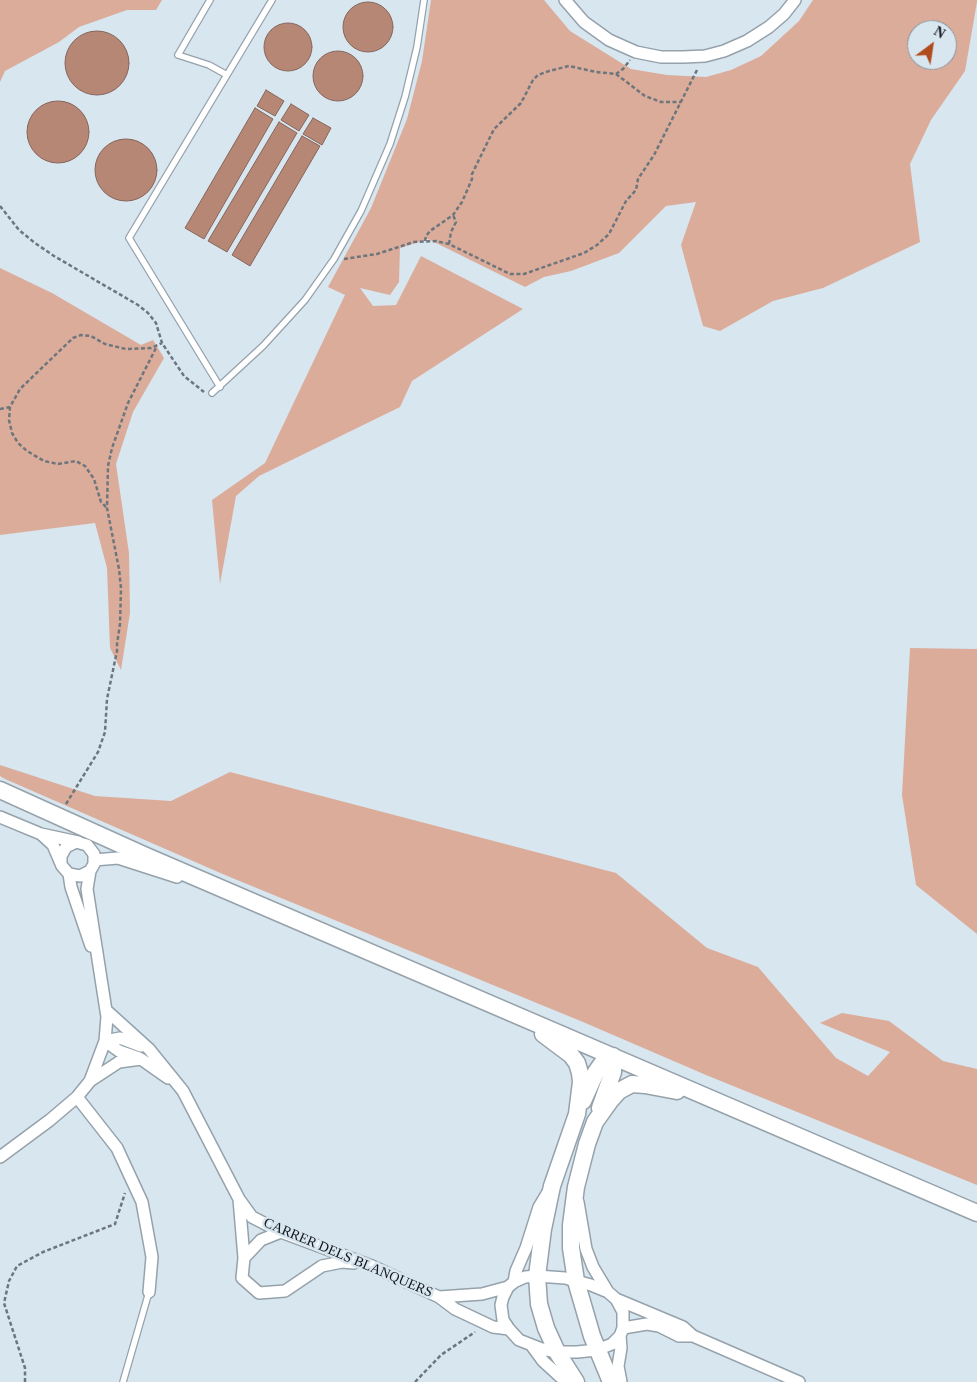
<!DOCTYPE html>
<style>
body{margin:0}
#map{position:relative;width:977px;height:1382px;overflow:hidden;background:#d8e6f0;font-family:"Times New Roman",serif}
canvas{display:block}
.north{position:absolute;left:907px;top:20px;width:50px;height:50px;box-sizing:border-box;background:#d8e6f0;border:1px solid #89939a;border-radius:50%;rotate:31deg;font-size:14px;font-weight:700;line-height:20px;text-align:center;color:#12161a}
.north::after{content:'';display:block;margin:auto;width:18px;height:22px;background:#b14c1f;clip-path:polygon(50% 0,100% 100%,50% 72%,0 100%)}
</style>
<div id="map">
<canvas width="977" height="1382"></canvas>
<div class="north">N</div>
</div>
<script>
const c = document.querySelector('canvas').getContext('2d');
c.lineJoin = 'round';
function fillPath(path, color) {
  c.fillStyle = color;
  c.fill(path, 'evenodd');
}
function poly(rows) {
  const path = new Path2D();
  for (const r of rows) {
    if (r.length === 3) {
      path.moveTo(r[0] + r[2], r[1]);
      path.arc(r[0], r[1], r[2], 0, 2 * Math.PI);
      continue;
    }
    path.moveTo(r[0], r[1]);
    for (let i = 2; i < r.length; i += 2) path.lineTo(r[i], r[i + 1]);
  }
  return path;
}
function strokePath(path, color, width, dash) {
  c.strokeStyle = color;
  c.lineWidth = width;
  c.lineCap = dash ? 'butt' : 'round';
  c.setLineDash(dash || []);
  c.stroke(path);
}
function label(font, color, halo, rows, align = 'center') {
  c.font = font + ' "Times New Roman",serif';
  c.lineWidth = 5;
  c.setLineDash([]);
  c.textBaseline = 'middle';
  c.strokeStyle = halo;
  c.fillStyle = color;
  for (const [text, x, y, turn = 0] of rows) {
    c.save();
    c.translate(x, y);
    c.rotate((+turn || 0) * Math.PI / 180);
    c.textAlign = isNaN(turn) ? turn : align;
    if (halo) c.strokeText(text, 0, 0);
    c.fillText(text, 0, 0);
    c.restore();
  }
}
fillPath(poly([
 [0,0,162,0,156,10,127,10,79,27,59,42,5,71,0,82],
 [431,0,544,0,570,31,631,69,667,75,706,77,731,70,761,56,799,21,813,0,977,0,977,2,965,71,931,120,910,164,920,242,823,288,773,301,720,331,703,326,681,245,696,202,666,206,619,253,571,271,544,277,525,287,428,239,400,248,399,282,390,295,360,288,373,306,396,305,421,256,523,309,412,381,400,407,259,476,236,496,220,584,212,500,265,463,345,295,328,287,371,208,407,119,422,61],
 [917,30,947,30,947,60,917,60],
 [0,268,52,293,141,345,153,340,164,358,133,412,116,464,129,553,130,613,121,670,110,648,107,568,95,523,0,535],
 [910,648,977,649,977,934,916,885,902,795],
 [0,765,95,796,171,801,230,772,616,873,707,948,758,967,836,1058,868,1076,890,1052,820,1023,842,1013,889,1021,943,1061,977,1069,977,1185,706,1075,583,1022,225,875,5,779,0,776]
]), '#dcac9a');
const water = poly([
 [368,27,25],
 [288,47,24],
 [97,63,32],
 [338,76,25],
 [266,90,284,101,275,116,257,106,266,90],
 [58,132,31],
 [291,104,309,115,299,131,281,120,291,104],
 [255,108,273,119,204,239,185,228,255,108],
 [313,118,331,128,322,145,303,134,313,118],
 [279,122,297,133,227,252,208,241,279,122],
 [302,136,320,146,250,266,232,255,302,136],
 [126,170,31]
]);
fillPath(water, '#b68775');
strokePath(water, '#85655a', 1);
const lane = poly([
 [210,0,178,55,209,65,227,75],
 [220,387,129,238,272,0],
 [212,393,263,346,305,300,334,259,361,211,390,144,405,97,417,47,424,0],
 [123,1382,149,1292]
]);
const street = poly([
 [565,0,584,22,609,40,636,52,661,57,683,57,705,56,724,51,747,41,769,27,784,14,795,0],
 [0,817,41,834,78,842],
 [41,834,53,845,62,866,69,874,80,876,90,871,94,864,94,854,87,845,76,842,66,847,61,856,61,861],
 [94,860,118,858,177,877],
 [69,874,71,887,91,946],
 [107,1011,149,1049,183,1091,239,1199,252,1217,281,1232,372,1266,439,1297,455,1309,493,1327,509,1329],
 [105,1041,120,1038,141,1046],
 [105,1041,119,1051,139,1058],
 [90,1081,119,1062,141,1059,168,1078],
 [77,1097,117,1148,142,1202,152,1257,149,1292],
 [0,1157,50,1120,77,1097,90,1081,105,1041,107,1017,87,889,90,871],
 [239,1199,244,1258],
 [578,1202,586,1249,593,1267,608,1292],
 [281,1232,261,1240,244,1258,242,1278,259,1293,285,1291,322,1266,342,1262,354,1263],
 [537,1276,565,1278,591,1285,608,1292,616,1299,623,1312,623,1328,620,1336,612,1344,597,1350,577,1352,557,1352,542,1349,519,1340,509,1329,503,1320,501,1305,503,1297,508,1287,514,1282,525,1277,537,1276],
 [514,1282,516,1271,526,1248,539,1207,548,1192],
 [439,1297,482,1294,508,1287],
 [616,1299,683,1327,693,1336,799,1382],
 [623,1328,647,1324,659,1326,679,1336,693,1336],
 [620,1336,621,1348,618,1366,621,1382],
 [532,1346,543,1361,566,1382]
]);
const secondary = poly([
 [0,790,146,856,977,1213],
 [543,1034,571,1055,577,1063,580,1073,581,1082,577,1114,552,1186,543,1229,537,1276,539,1304,546,1328,557,1352,576,1382],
 [583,1101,596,1072,603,1062,613,1056],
 [600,1108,613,1072,613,1056],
 [611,1382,592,1336,576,1281,571,1248,571,1225,576,1187,587,1144,595,1122,610,1101,619,1091,632,1084,645,1085,677,1091]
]);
strokePath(lane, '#95a2ab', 8);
strokePath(street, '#95a2ab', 14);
strokePath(secondary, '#95a2ab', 19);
strokePath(poly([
 [616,74,645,96,661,102,681,102],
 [0,206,19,230,35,243,54,256,138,305,148,313,156,323,162,343,184,376,204,392],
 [425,241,426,236,430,231,453,215,462,202,472,179,472,174,494,129,521,103,533,80,538,75,549,71,569,66,596,72,616,74,623,69,630,60],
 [449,244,451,232,456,222,453,215],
 [344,259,377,254,414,242,436,241,449,244,510,274,524,274,584,253,597,245,609,234,626,201,636,190,638,179,654,155,698,68],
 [0,409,10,407],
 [106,507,101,502,94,479,85,466,76,461,58,464,44,461,27,451,18,443,12,433,9,420,10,407,20,389,73,338,81,335,91,336,105,344,126,349,151,348,162,343],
 [66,804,98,752,105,732,107,699,117,651,117,644,120,624,121,588,119,569,107,508,108,466,112,448,128,403,157,346],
 [25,1382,25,1368,4,1303,9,1281,17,1266,43,1252,115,1224,125,1193],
 [415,1382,441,1355,475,1332]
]), '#6e767d', 2.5, [4, 2.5]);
strokePath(lane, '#fff', 5.5);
strokePath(street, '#fff', 11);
strokePath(secondary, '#fff', 16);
label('14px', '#12161a', '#d8e6f0', [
 ["CARRER DELS BLANQUERS",348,1258,23]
]);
</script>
